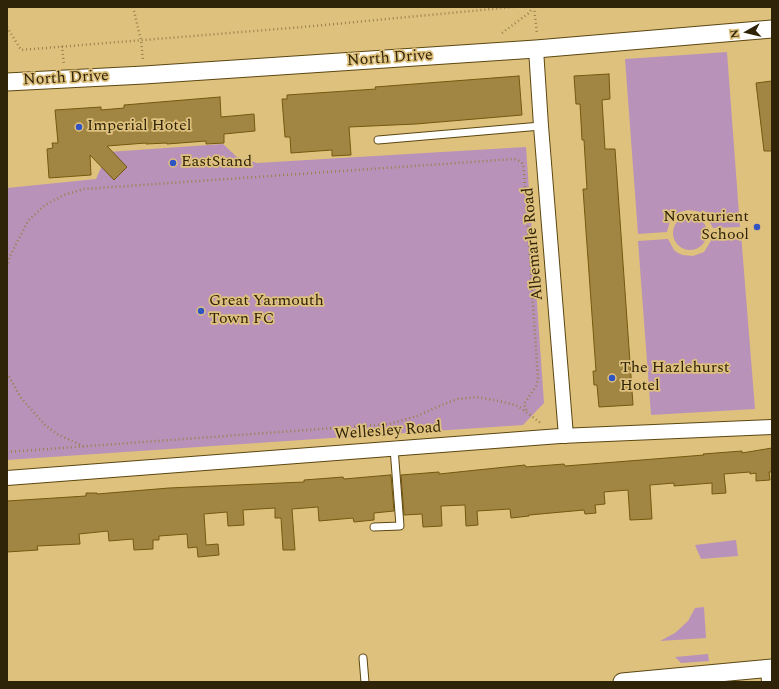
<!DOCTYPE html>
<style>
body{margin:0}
#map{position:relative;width:779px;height:689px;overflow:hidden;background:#dfc17e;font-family:Spectral,serif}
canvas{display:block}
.frame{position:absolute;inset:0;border:8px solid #302408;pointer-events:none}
.north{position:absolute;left:727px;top:12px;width:40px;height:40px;-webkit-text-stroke:3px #dfc17e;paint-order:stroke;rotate:262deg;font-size:11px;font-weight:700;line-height:16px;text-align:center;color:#302408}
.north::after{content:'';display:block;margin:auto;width:14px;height:18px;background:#302408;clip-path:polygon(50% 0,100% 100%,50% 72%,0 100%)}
</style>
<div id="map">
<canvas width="779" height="689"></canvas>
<div class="frame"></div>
<div class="north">N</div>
</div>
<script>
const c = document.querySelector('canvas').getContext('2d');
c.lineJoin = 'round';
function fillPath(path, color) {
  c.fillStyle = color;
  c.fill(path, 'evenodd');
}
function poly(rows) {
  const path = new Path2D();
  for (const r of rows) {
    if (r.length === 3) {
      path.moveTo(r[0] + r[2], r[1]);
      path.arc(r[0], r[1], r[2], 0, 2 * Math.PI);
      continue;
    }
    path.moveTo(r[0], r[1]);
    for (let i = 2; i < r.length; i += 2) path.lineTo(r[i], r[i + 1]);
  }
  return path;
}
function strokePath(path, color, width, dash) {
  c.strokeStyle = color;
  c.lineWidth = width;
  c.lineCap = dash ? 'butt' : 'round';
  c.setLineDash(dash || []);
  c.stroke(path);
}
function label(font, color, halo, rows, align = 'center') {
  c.font = font + ' Spectral,serif';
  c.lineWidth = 3.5;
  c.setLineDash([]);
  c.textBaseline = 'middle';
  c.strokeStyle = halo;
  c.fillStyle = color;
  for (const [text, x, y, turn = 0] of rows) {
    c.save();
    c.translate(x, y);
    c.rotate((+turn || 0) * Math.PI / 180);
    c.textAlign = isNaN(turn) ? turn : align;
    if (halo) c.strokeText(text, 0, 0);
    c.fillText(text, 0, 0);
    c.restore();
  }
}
fillPath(poly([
 [727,52,740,227,713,228,708,219,703,213,696,211,688,210,680,212,674,216,670,221,667,232,638,234,625,59],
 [223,144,237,157,257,163,526,147,544,403,523,425,7,460,7,188,96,179,108,152],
 [690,233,17],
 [741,234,755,409,651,415,638,241,668,239,674,250,678,253,683,255,693,256,704,252,712,239,712,236],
 [736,540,738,556,701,559,695,545],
 [704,607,706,638,660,641,675,633,688,621,695,608],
 [708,654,709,661,681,663,675,657]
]), '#b992b9');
const building = poly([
 [609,74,610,99,602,100,605,149,615,149,633,405,599,407,597,385,594,385,593,371,596,371,583,189,587,189,584,140,582,140,580,104,576,104,574,76,609,74],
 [519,76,522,115,416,124,349,127,351,155,332,156,332,150,291,153,290,137,285,137,282,99,287,99,287,95,376,89,375,87,519,76],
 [772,81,772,151,764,151,756,83,772,81],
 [220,97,221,117,254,114,255,131,224,134,224,143,206,144,206,141,167,144,167,143,146,144,146,143,107,146,127,167,114,180,90,155,91,175,49,178,47,149,53,148,52,143,58,143,55,110,101,107,101,110,124,108,124,105,220,97],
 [772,448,772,472,769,472,770,480,756,481,756,473,750,474,750,472,724,474,726,493,712,494,712,483,674,486,674,483,650,485,652,519,630,520,628,490,604,492,605,504,595,505,596,513,585,514,584,510,529,515,529,516,511,518,510,509,477,511,478,525,466,526,465,505,441,506,442,526,423,527,422,514,404,515,401,475,439,472,439,474,525,465,526,467,564,464,565,466,654,459,704,455,703,454,742,451,742,453,772,448],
 [390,475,391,475,394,511,374,513,374,520,354,522,353,518,319,521,318,507,292,509,295,550,283,550,281,518,275,518,275,508,243,510,244,525,228,526,227,512,204,514,206,545,218,544,219,555,198,557,197,547,188,548,187,534,159,536,159,540,153,540,153,549,134,550,133,539,109,541,108,531,79,534,80,544,37,546,38,550,7,552,7,501,86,496,86,493,97,493,97,494,169,488,304,482,304,480,343,477,344,479,390,475]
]);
fillPath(building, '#a18542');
strokePath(building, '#74580e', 1);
const service = poly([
 [378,140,541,126],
 [374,527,400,526,394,448],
 [363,658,365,682]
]);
const minor = poly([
 [536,49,541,126,566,436],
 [7,478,560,436,772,427],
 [768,669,769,682]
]);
const tertiary = poly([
 [7,82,144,75,536,49,772,29],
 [622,682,772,668]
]);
strokePath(service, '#5c4712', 9);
strokePath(minor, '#5c4712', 16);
strokePath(tertiary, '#5c4712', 19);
strokePath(poly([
 [133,7,141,40,143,61],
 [534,7,537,34],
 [7,27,21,50,303,27,513,7],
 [502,33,529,13,533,7],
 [62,46,64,65],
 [7,267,10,256,28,221,45,205,64,195,84,189,514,159,519,161,523,164,524,172,538,379,536,386,524,404,527,412],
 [7,373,21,398,45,425,57,434,83,446],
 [7,452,389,424,417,416,444,404,458,399,477,397,499,401,518,406,542,424]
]), '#98814e', 2.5, [1, 3]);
strokePath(service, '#fff', 7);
strokePath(minor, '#fff', 14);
strokePath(tertiary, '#fff', 17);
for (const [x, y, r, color] of [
 [79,127,4,"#3054c4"],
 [173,163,4,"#3054c4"],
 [757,227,4,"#3054c4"],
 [201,311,4,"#3054c4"],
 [612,378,4,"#3054c4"]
]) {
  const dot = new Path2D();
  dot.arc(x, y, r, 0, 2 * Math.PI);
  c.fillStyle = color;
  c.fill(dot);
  strokePath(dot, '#dfc17e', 1.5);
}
label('16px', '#302408', '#dfc17e', [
 ["North Drive",390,59,-4],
 ["North Drive",66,79,-3],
 ["Albemarle Road",534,244,-95],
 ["Wellesley Road",388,432,-4]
]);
label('16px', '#302408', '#dfc17e', [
 ["Imperial Hotel",87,127],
 ["EastStand",181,163],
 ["Novaturient",749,218,"right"],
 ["School",749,236,"right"],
 ["Great Yarmouth",209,302],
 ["Town FC",209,320],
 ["The Hazlehurst",620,369],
 ["Hotel",620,387]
], 'left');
</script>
